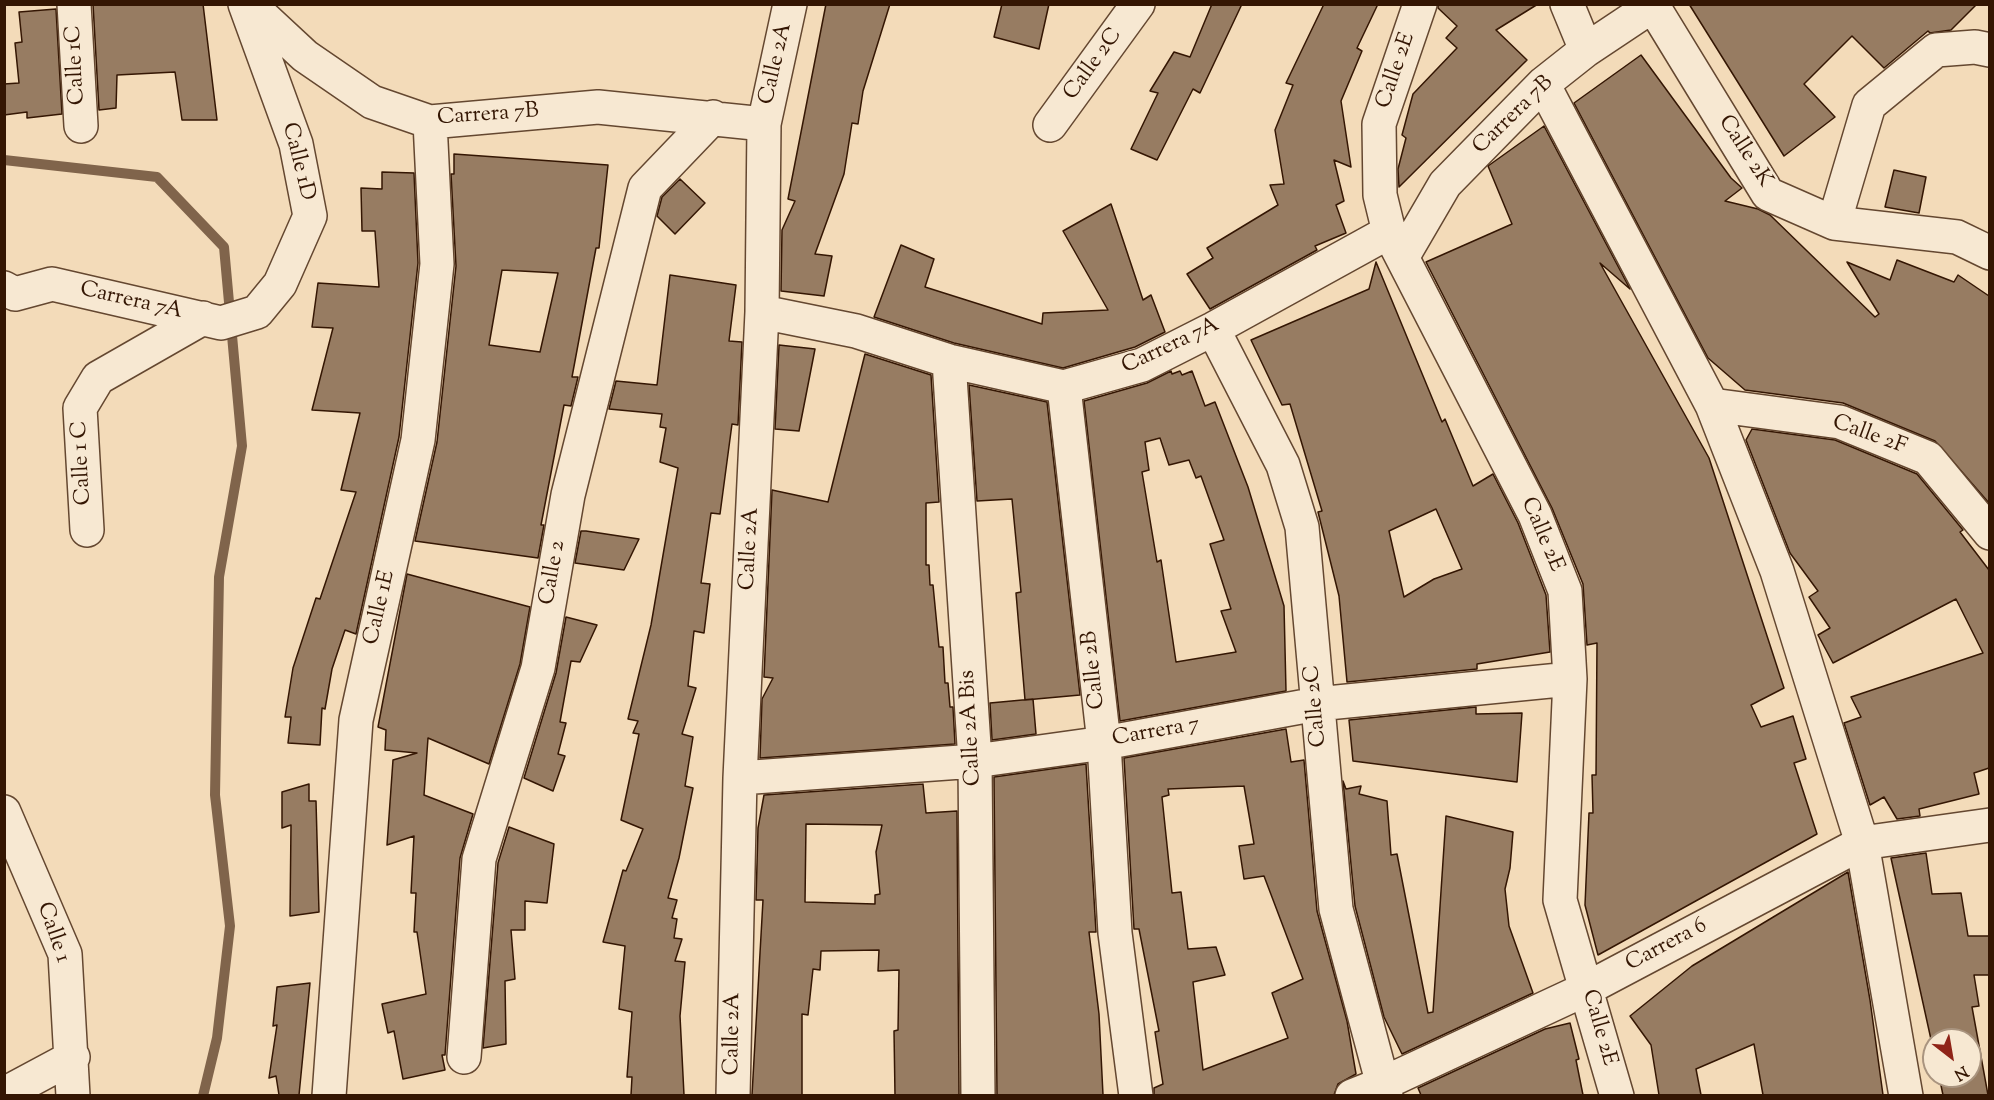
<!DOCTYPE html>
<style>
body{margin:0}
#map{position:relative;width:1994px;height:1100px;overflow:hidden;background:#f3dbb9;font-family:"Sorts Mill Goudy",serif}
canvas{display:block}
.frame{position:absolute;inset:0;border:6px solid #341603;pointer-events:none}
.north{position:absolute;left:1922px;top:1028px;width:60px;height:60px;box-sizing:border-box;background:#f7e8d2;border:2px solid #a9947f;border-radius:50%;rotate:149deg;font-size:16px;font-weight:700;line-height:24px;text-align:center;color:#341603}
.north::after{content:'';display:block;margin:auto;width:21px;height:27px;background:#8f2418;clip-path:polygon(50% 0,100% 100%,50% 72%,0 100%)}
</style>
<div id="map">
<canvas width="1994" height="1100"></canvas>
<div class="frame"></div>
<div class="north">N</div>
</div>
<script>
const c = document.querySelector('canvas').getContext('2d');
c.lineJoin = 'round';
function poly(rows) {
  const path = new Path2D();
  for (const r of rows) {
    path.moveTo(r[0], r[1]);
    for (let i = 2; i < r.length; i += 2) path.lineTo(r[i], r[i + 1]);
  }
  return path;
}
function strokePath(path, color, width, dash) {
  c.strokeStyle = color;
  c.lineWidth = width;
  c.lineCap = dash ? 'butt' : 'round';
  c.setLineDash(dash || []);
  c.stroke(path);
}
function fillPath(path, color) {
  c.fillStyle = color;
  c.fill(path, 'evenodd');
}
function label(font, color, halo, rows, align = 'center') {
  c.font = font + ' "Sorts Mill Goudy",serif';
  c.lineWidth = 4.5;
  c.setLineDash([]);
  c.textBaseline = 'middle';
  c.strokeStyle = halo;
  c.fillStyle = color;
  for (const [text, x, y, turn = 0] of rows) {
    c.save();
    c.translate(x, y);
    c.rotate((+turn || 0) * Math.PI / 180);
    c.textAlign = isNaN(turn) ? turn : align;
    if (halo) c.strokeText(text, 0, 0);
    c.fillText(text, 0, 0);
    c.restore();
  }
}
strokePath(poly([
 [4,160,157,177,224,247,242,446,219,577,215,795,230,926,217,1038,203,1096]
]), '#80644b', 10);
const building = poly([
 [93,4,203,4,217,120,182,120,175,72,117,75,116,108,99,110,93,4],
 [826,4,890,4,863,91,858,124,852,123,844,174,815,254,832,256,824,296,781,291,782,230,795,201,788,199,826,4],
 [1002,4,1049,4,1039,49,994,37,1002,4],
 [1212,4,1242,4,1200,93,1193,89,1157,160,1131,149,1158,93,1150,91,1174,52,1190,57,1212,4],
 [1324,4,1378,4,1357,48,1362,51,1341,101,1351,167,1334,160,1344,201,1336,205,1346,233,1315,246,1317,250,1210,309,1187,274,1213,258,1207,248,1278,205,1270,185,1284,184,1275,130,1293,85,1286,83,1324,4],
 [1438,4,1538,4,1496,30,1527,60,1399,187,1398,169,1406,138,1402,135,1413,94,1457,48,1446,38,1457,26,1438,8,1438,4],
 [1689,4,1977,4,1951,30,1930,33,1928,31,1884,68,1852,36,1804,84,1835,117,1784,156,1689,4],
 [56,9,62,114,27,118,27,112,4,115,4,84,19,83,15,43,22,42,19,12,56,9],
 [1641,55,1731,178,1742,188,1725,201,1758,209,1770,215,1875,317,1879,314,1847,262,1890,280,1897,260,1954,282,1958,275,1989,296,1989,503,1935,441,1843,403,1745,390,1708,358,1574,103,1641,55],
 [1544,126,1630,289,1600,263,1709,458,1784,688,1751,705,1761,727,1793,716,1806,759,1794,763,1817,834,1598,955,1585,905,1589,813,1593,813,1592,775,1596,775,1597,643,1587,645,1583,584,1552,508,1426,262,1512,224,1488,166,1544,126],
 [454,154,608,165,599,248,596,248,572,377,578,377,571,406,564,405,541,525,544,525,538,558,415,541,437,442,456,266,451,174,454,174,454,154],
 [502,270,558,273,540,352,489,345,502,270],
 [1894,170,1926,177,1919,213,1885,207,1894,170],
 [382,172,414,173,418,263,399,437,356,634,345,630,332,669,325,709,322,708,320,745,288,743,291,717,285,717,293,668,316,598,320,599,356,492,341,490,360,413,312,410,333,328,312,327,318,283,379,287,375,231,362,231,361,188,382,189,382,172],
 [680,179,705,203,675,234,657,216,662,197,680,179],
 [1111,204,1143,300,1151,295,1165,332,1135,347,1063,368,954,343,874,317,901,245,934,259,925,287,1042,324,1043,313,1108,310,1063,231,1111,204],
 [1376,262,1442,422,1445,419,1473,486,1493,474,1518,523,1546,595,1550,652,1477,664,1477,669,1347,682,1339,596,1318,512,1322,511,1290,404,1282,405,1251,340,1369,289,1376,262],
 [1436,509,1462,569,1434,579,1404,597,1389,531,1436,509],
 [670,275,736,285,729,341,742,342,738,425,732,424,720,514,711,513,701,583,710,584,704,633,694,631,688,686,696,688,682,734,693,737,685,786,693,788,679,858,668,898,677,900,672,918,677,919,674,938,682,939,675,961,685,962,680,1016,684,1095,631,1095,632,1077,627,1077,632,1012,619,1009,625,946,603,942,623,870,626,871,643,829,621,820,639,734,633,733,638,721,628,719,651,625,678,468,660,462,666,428,660,427,662,414,609,409,616,381,657,385,670,275],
 [779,345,815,349,799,431,775,429,779,345],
 [865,354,931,375,939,502,926,503,926,565,929,565,930,585,933,585,939,647,943,647,945,683,948,683,950,707,953,707,955,744,760,758,762,699,773,678,764,677,772,490,828,502,865,354],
 [1171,371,1172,374,1180,371,1182,375,1192,371,1205,406,1215,402,1248,487,1284,606,1286,691,1120,721,1084,401,1147,383,1171,371],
 [1160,438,1169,465,1189,460,1196,478,1201,476,1224,540,1210,544,1231,609,1221,611,1236,652,1176,662,1161,560,1157,562,1142,472,1149,470,1145,442,1160,438],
 [969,385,1047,402,1080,695,1025,700,1016,593,1021,592,1012,499,977,501,969,385],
 [1752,429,1835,440,1917,474,1963,530,1960,532,1989,570,1989,768,1974,773,1979,794,1919,809,1920,816,1897,819,1884,797,1870,805,1844,723,1861,717,1851,697,1983,653,1956,599,1833,663,1818,635,1830,628,1809,597,1818,591,1790,553,1746,440,1752,429],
 [581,531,586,531,639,539,624,570,575,563,581,531],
 [407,574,530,607,520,664,489,764,428,738,424,795,473,814,460,858,445,1055,442,1055,445,1070,403,1079,394,1031,388,1033,382,1004,426,994,417,932,414,932,416,893,411,893,414,836,387,845,393,760,417,753,385,750,386,730,378,727,407,574],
 [566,617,597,625,580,662,571,661,560,722,566,723,558,754,565,756,553,791,524,778,556,673,566,617],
 [1033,699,1036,734,992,740,990,703,1033,699],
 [1476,707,1476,714,1522,713,1517,782,1353,761,1349,720,1476,707],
 [1286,729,1291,762,1304,760,1317,911,1347,1021,1356,1074,1338,1084,1334,1095,1154,1095,1154,1088,1163,1084,1155,1032,1159,1031,1139,929,1134,929,1124,758,1286,729],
 [1244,786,1254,844,1239,846,1244,879,1264,876,1303,979,1272,993,1288,1038,1203,1070,1193,982,1225,975,1216,947,1188,949,1181,892,1172,893,1162,797,1169,795,1168,789,1244,786],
 [1086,764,1096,932,1089,932,1099,1014,1103,1095,997,1095,994,777,1086,764],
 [1343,781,1346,789,1361,786,1359,794,1387,801,1391,855,1397,854,1428,1013,1433,1012,1446,816,1513,832,1510,868,1505,889,1509,926,1533,993,1402,1054,1384,1017,1355,906,1343,781],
 [309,784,309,801,316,801,319,912,290,916,291,825,282,828,282,792,309,784],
 [923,784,926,813,957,811,959,1095,895,1095,894,1031,898,1030,899,970,878,971,879,950,821,951,820,970,813,969,808,1015,802,1014,802,1095,752,1095,763,900,756,900,758,828,764,795,923,784],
 [806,824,882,825,876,852,880,894,875,895,875,904,805,902,806,824],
 [509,827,554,844,547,903,525,901,525,930,511,930,515,979,505,981,506,1044,483,1048,498,863,509,827],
 [1926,853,1932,894,1961,893,1968,936,1989,936,1989,975,1974,975,1979,1006,1972,1007,1988,1095,1943,1095,1939,1076,1970,1076,1970,1040,1934,1040,1934,1053,1891,858,1926,853],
 [1848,872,1870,1000,1883,1095,1763,1095,1754,1044,1696,1069,1701,1095,1659,1095,1651,1045,1630,1016,1692,966,1848,872],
 [310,983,299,1095,279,1095,276,1076,269,1078,277,1025,273,1026,277,987,310,983],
 [1570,1023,1579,1059,1576,1060,1583,1095,1421,1095,1418,1088,1545,1029,1570,1023]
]);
fillPath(building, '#977c62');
strokePath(building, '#341603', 1.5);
const minor = poly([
 [74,4,81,126],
 [249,4,305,56,372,102,430,122,598,107,764,124],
 [1420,4,1379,124,1380,195,1389,232,1535,515,1565,591,1570,679,1560,900,1617,1096],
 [1567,4,1586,50],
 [1653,6,1768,194,1834,223,1957,237,1990,253],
 [1543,84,1712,405,1777,571,1862,843,1906,1096],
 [1050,125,1138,4],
 [1834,223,1869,105,1936,50,1975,47,1990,50],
 [1403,256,1445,184,1543,84,1586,50,1655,4],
 [4,288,15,294,52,284,221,323,257,312,280,284,310,216,296,144,245,4],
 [762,312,856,331,949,361,1064,387,1142,365,1213,329,1389,232],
 [1213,329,1283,465,1302,527,1336,909,1386,1096],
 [949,361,975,761,978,1096],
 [1064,387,1104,743,1115,933,1136,1096],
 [1712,405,1840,422,1928,458,1990,533],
 [87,530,80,408,98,378,203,318],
 [740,778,975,761,1104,743,1317,704,1570,679],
 [4,812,65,954,73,1096],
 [464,1057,479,859,538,668,568,495,645,188,713,117],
 [4,1094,73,1057],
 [329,1096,356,720,418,440,437,264,430,122],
 [733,1096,740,778,762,312,764,124,790,4],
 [1352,1096,1382,1084,1586,989,1862,843,1990,825]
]);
strokePath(minor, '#644730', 36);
strokePath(minor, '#f7e8d2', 33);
label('22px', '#341603', '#f7e8d2', [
 ["Calle 2A",777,64,-77],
 ["Calle 1C",77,65,-93],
 ["Calle 2C",1094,65,-54],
 ["Calle 2E",1397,71,-71],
 ["Carrera 7B",488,116,-4],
 ["Carrera 7B",1514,116,-44],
 ["Calle 2K",1744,152,57],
 ["Calle 1D",297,162,76],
 ["Carrera 7A",131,302,13],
 ["Carrera 7A",1171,347,-25],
 ["Calle 2F",1869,436,20],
 ["Calle 1 C",83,463,-93],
 ["Calle 2E",1541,535,67],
 ["Calle 2A",751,549,-87],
 ["Calle 2",554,573,-80],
 ["Calle 1E",381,608,-77],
 ["Calle 2B",1095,670,-96],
 ["Calle 2C",1317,706,-95],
 ["Calle 2A Bis",972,728,-93],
 ["Carrera 7",1156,733,-10],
 ["Calle 1",52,933,71],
 ["Carrera 6",1667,946,-28],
 ["Calle 2E",1598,1028,74],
 ["Calle 2A",734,1034,-89]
]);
</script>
